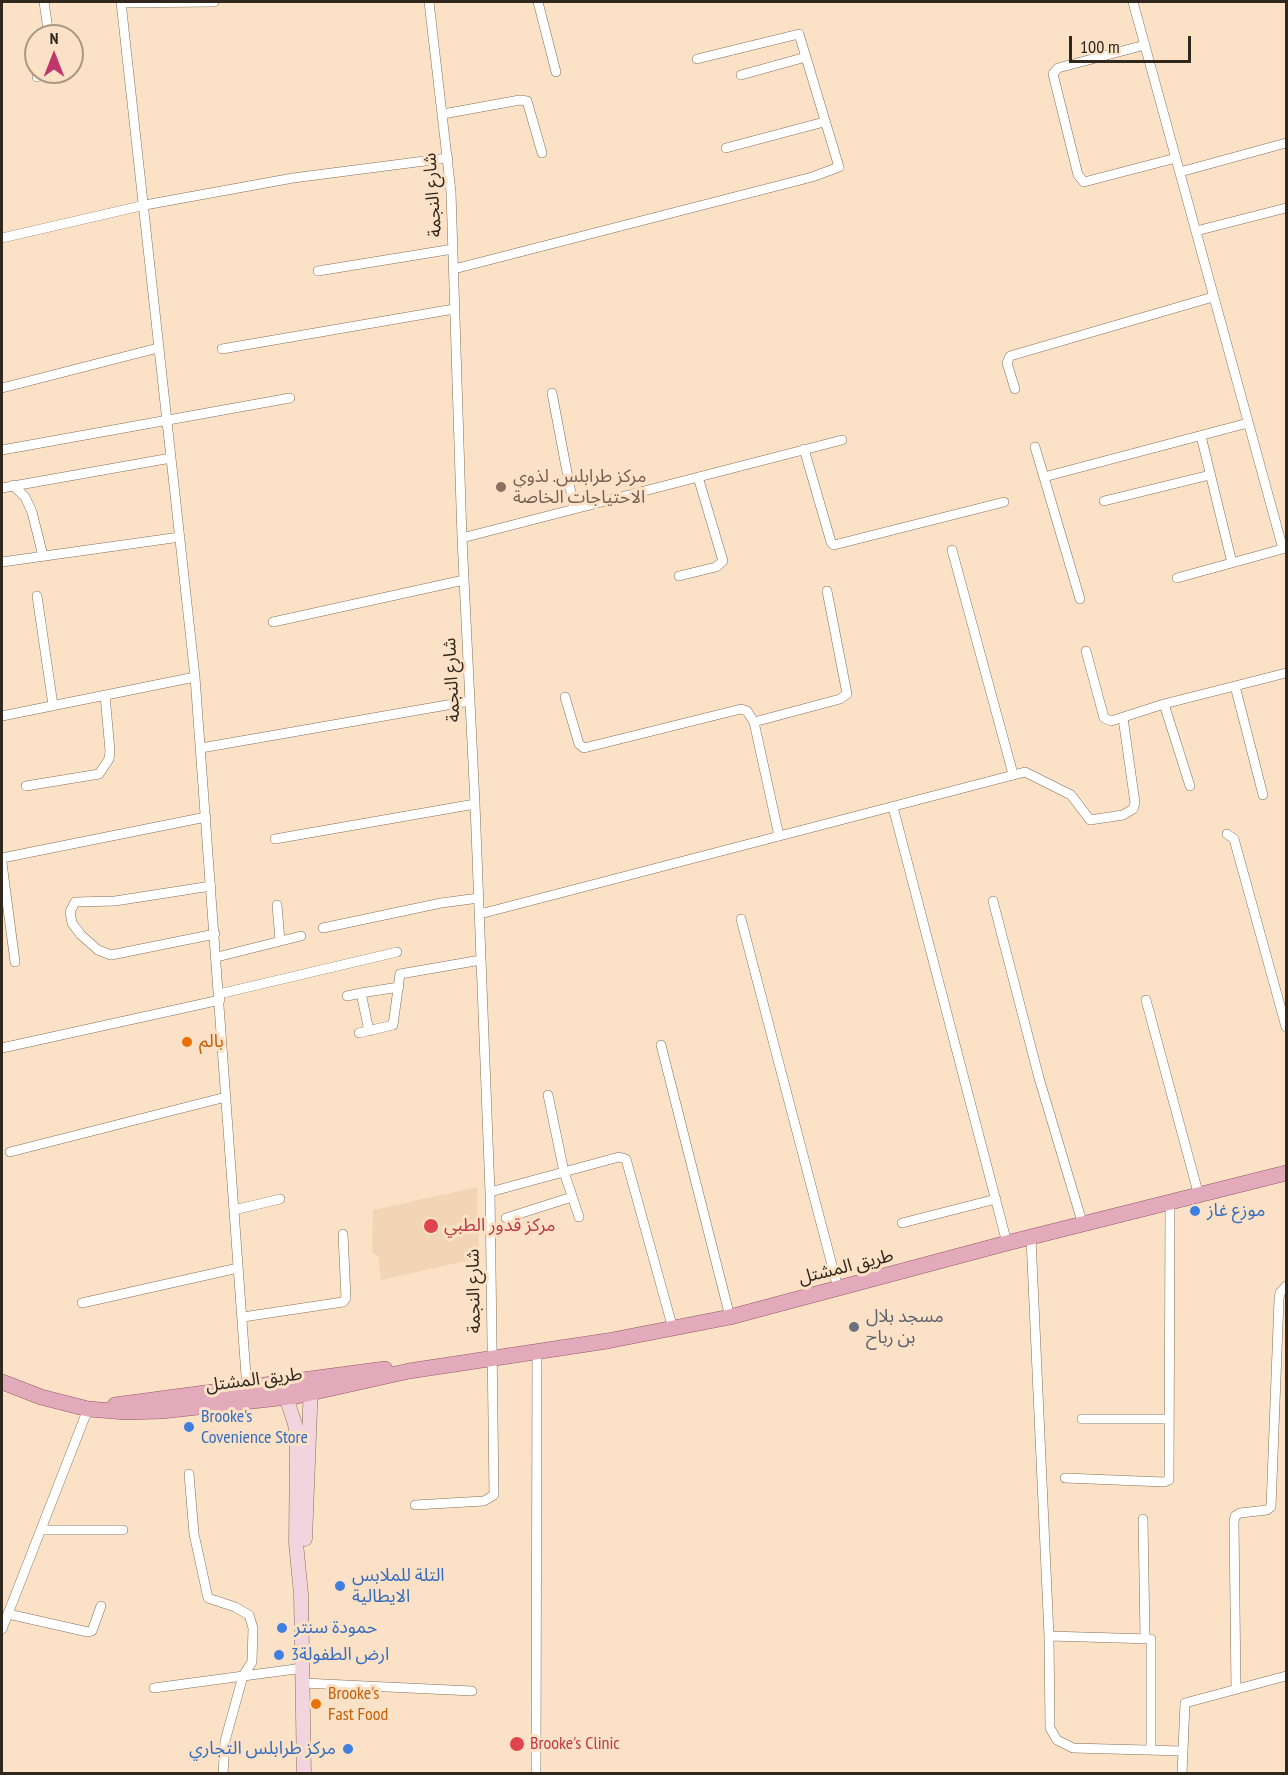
<!DOCTYPE html>
<meta charset="utf-8">
<style>
body{margin:0}
#map{position:relative;width:1288px;height:1775px;overflow:hidden;background:#fbe2c7;font-family:"PT Sans Narrow",sans-serif}
canvas{display:block}
.frame{position:absolute;inset:0;border:3px solid #30271d;pointer-events:none}
.north{position:absolute;left:24px;top:24px;width:60px;height:60px;box-sizing:border-box;background:#fbe2c7;border:2px solid #aa9783;border-radius:50%;rotate:0deg;font-size:16px;font-weight:700;line-height:24px;text-align:center;color:#30271d}
.north::after{content:'';display:block;margin:auto;width:21px;height:27px;background:#c0356c;clip-path:polygon(50% 0,100% 100%,50% 72%,0 100%)}
.scale{position:absolute;left:1069px;top:36px;width:122px;height:27px;box-sizing:border-box;border:3px solid #30271d;border-top:0;padding-left:8px;font-size:18px;line-height:21px;white-space:nowrap;color:#30271d;-webkit-text-stroke:4px #fbe2c7;paint-order:stroke}
</style>
<div id="map">
<canvas width="1288" height="1775"></canvas>
<div class="frame"></div>
<div class="north">N</div>
<div class="scale">100 m</div>
</div>
<script>
const c = document.querySelector('canvas').getContext('2d');
c.lineJoin = 'round';
function fillPath(path, color) {
  c.fillStyle = color;
  c.fill(path, 'evenodd');
}
function poly(rows) {
  const path = new Path2D();
  for (const r of rows) {
    path.moveTo(r[0], r[1]);
    for (let i = 2; i < r.length; i += 2) path.lineTo(r[i], r[i + 1]);
  }
  return path;
}
function strokePath(path, color, width, dash) {
  c.strokeStyle = color;
  c.lineWidth = width;
  c.lineCap = dash ? 'butt' : 'round';
  c.setLineDash(dash || []);
  c.stroke(path);
}
function label(font, color, halo, rows, align = 'center') {
  c.font = font + ' "PT Sans Narrow","Noto Sans Arabic",sans-serif';
  c.lineWidth = 6;
  c.setLineDash([]);
  c.textBaseline = 'middle';
  c.strokeStyle = halo;
  c.fillStyle = color;
  for (const [text, x, y, turn = 0] of rows) {
    c.save();
    c.translate(x, y);
    c.rotate((+turn || 0) * Math.PI / 180);
    c.textAlign = isNaN(turn) ? turn : align;
    if (halo) c.strokeText(text, 0, 0);
    c.fillText(text, 0, 0);
    c.restore();
  }
}
fillPath(poly([
 [477,1187,479,1258,381,1280,378,1257,372,1252,373,1210]
]), '#f2d5b4');
const street = poly([
 [44,2,49,36],
 [121,2,195,677,247,1389],
 [538,2,556,72],
 [1133,2,1283,549],
 [121,3,214,2],
 [1145,45,1058,68,1053,74,1078,175,1084,182,1176,158],
 [741,75,806,57],
 [37,77,42,72],
 [443,114,520,100,527,101,542,153],
 [726,148,824,122],
 [1180,172,1286,143],
 [1196,231,1286,208],
 [2,238,145,205,293,178,448,158],
 [454,269,812,177,839,167,799,34,697,59],
 [318,271,453,249],
 [222,349,454,309],
 [2,388,158,348],
 [1015,389,1007,363,1010,356,1213,297],
 [552,393,574,509],
 [1201,436,1232,563],
 [1035,447,1080,599],
 [804,449,831,542,834,545,1004,502],
 [2,450,290,398],
 [1044,477,1248,423],
 [13,485,25,497,32,512,43,556],
 [2,488,171,458],
 [1104,501,1210,475],
 [462,538,842,440],
 [952,550,1013,774],
 [2,562,180,537],
 [679,576,716,567,723,561,698,477],
 [1177,578,1286,548],
 [37,596,53,705],
 [273,622,464,580],
 [1086,651,1104,718,1111,721,1164,704,1286,673],
 [1235,686,1263,795],
 [565,697,579,744,584,748,741,709,747,711,754,722,779,836],
 [1164,704,1190,786],
 [2,716,195,677],
 [754,722,840,699,847,694,827,591],
 [201,748,470,701],
 [26,786,99,774,109,759,110,751,105,695],
 [893,807,1007,1243],
 [1227,834,1234,839,1286,1027],
 [275,839,475,804],
 [2,858,206,817],
 [2,863,15,962],
 [211,886,115,901,75,902,70,912,72,923,81,935,98,950,111,955,215,934],
 [993,901,1039,1078,1083,1225],
 [277,905,280,941],
 [480,914,1025,772,1071,795,1090,820,1123,815,1133,809,1135,803,1123,718],
 [741,919,838,1288],
 [323,928,441,903,479,898],
 [217,957,301,936],
 [361,993,399,987],
 [219,994,397,952],
 [347,996,361,993,369,1031],
 [1146,1000,1199,1196],
 [359,1033,393,1025,400,974,481,960],
 [661,1045,730,1317],
 [2,1048,220,1000],
 [548,1095,564,1172,579,1217],
 [10,1152,226,1097],
 [490,1192,619,1157,626,1159,673,1329],
 [234,1210,280,1199],
 [506,1218,572,1197],
 [902,1223,996,1199],
 [1031,1238,1049,1636,1050,1728,1057,1740,1073,1748,1182,1751],
 [82,1303,238,1268],
 [243,1317,343,1302,346,1298,343,1234],
 [1082,1419,1169,1419],
 [189,1474,194,1534,208,1598,235,1607,249,1615,253,1628,252,1662,243,1676,225,1741,223,1774],
 [1065,1478,1164,1482,1169,1480,1170,1203],
 [415,1505,484,1501,494,1495,490,1192,475,804,462,538,451,192,429,2],
 [1143,1519,1145,1637],
 [42,1530,123,1530],
 [8,1614,88,1632,92,1631,101,1606],
 [2,1629,88,1409],
 [1049,1636,1151,1639,1151,1750],
 [303,1683,472,1691],
 [154,1688,303,1668],
 [1236,1688,1234,1522,1235,1516,1240,1513,1267,1510,1271,1507,1279,1299,1280,1293,1286,1286],
 [536,1774,537,1352],
 [1182,1774,1185,1703,1286,1676]
]);
const secondary = poly([
 [283,1388,295,1424,297,1440,296,1543,301,1594,304,1774],
 [305,1539,311,1384]
]);
const primary = poly([
 [2,1382,41,1397,88,1409,126,1412,162,1411,297,1396,409,1371,607,1341,730,1317,1007,1243,1286,1173],
 [115,1405,385,1369]
]);
strokePath(street, '#846f57', 10);
strokePath(secondary, '#846f57', 15);
strokePath(primary, '#975766', 16);
strokePath(street, '#fff', 9);
strokePath(secondary, '#f1d4dd', 14);
strokePath(primary, '#e2aabb', 15);
for (const [x, y, r, color] of [
 [501,487,6,"#8d6e63"],
 [187,1042,6,"#e8710a"],
 [1195,1211,6,"#3f7fe0"],
 [431,1226,8,"#e0444e"],
 [854,1327,6,"#6b7280"],
 [189,1427,6,"#3f7fe0"],
 [340,1586,6,"#3f7fe0"],
 [282,1628,6,"#3f7fe0"],
 [279,1655,6,"#3f7fe0"],
 [316,1704,6,"#e8710a"],
 [517,1744,8,"#e0444e"],
 [348,1749,6,"#3f7fe0"]
]) {
  const dot = new Path2D();
  dot.arc(x, y, r, 0, 2 * Math.PI);
  c.fillStyle = color;
  c.fill(dot);
  strokePath(dot, '#fbe2c7', 2);
}
label('18px', '#30271d', '#fbe2c7', [
 ["شارع النجمة",433,195,-94],
 ["شارع النجمة",452,680,-93],
 ["طريق المشتل",846,1267,-14],
 ["شارع النجمة",474,1291,-91],
 ["طريق المشتل",254,1380,-7]
]);
label('18px', '#785e54', '#fbe2c7', [
 ["مركز طرابلس. لذوي",513,477],
 ["الاحتياجات الخاصة",513,498]
], 'left');
label('18px', '#c56008', '#fbe2c7', [
 ["بالم",199,1042],
 ["Brooke's",328,1694],
 ["Fast Food",328,1715]
], 'left');
label('18px', '#366cbe', '#fbe2c7', [
 ["موزع غاز",1207,1211],
 ["Brooke's",201,1417],
 ["Covenience Store",201,1438],
 ["التلة للملابس",352,1576],
 ["الايطالية",352,1597],
 ["حمودة سنتر",294,1628],
 ["ارض الطفولة3",291,1655],
 ["مركز طرابلس التجاري",336,1749,"right"]
], 'left');
label('18px', '#be3a42', '#fbe2c7', [
 ["مركز قدور الطبي",444,1226],
 ["Brooke's Clinic",530,1744]
], 'left');
label('18px', '#5b616d', '#fbe2c7', [
 ["مسجد بلال",866,1317],
 ["بن رباح",866,1338]
], 'left');
</script>
